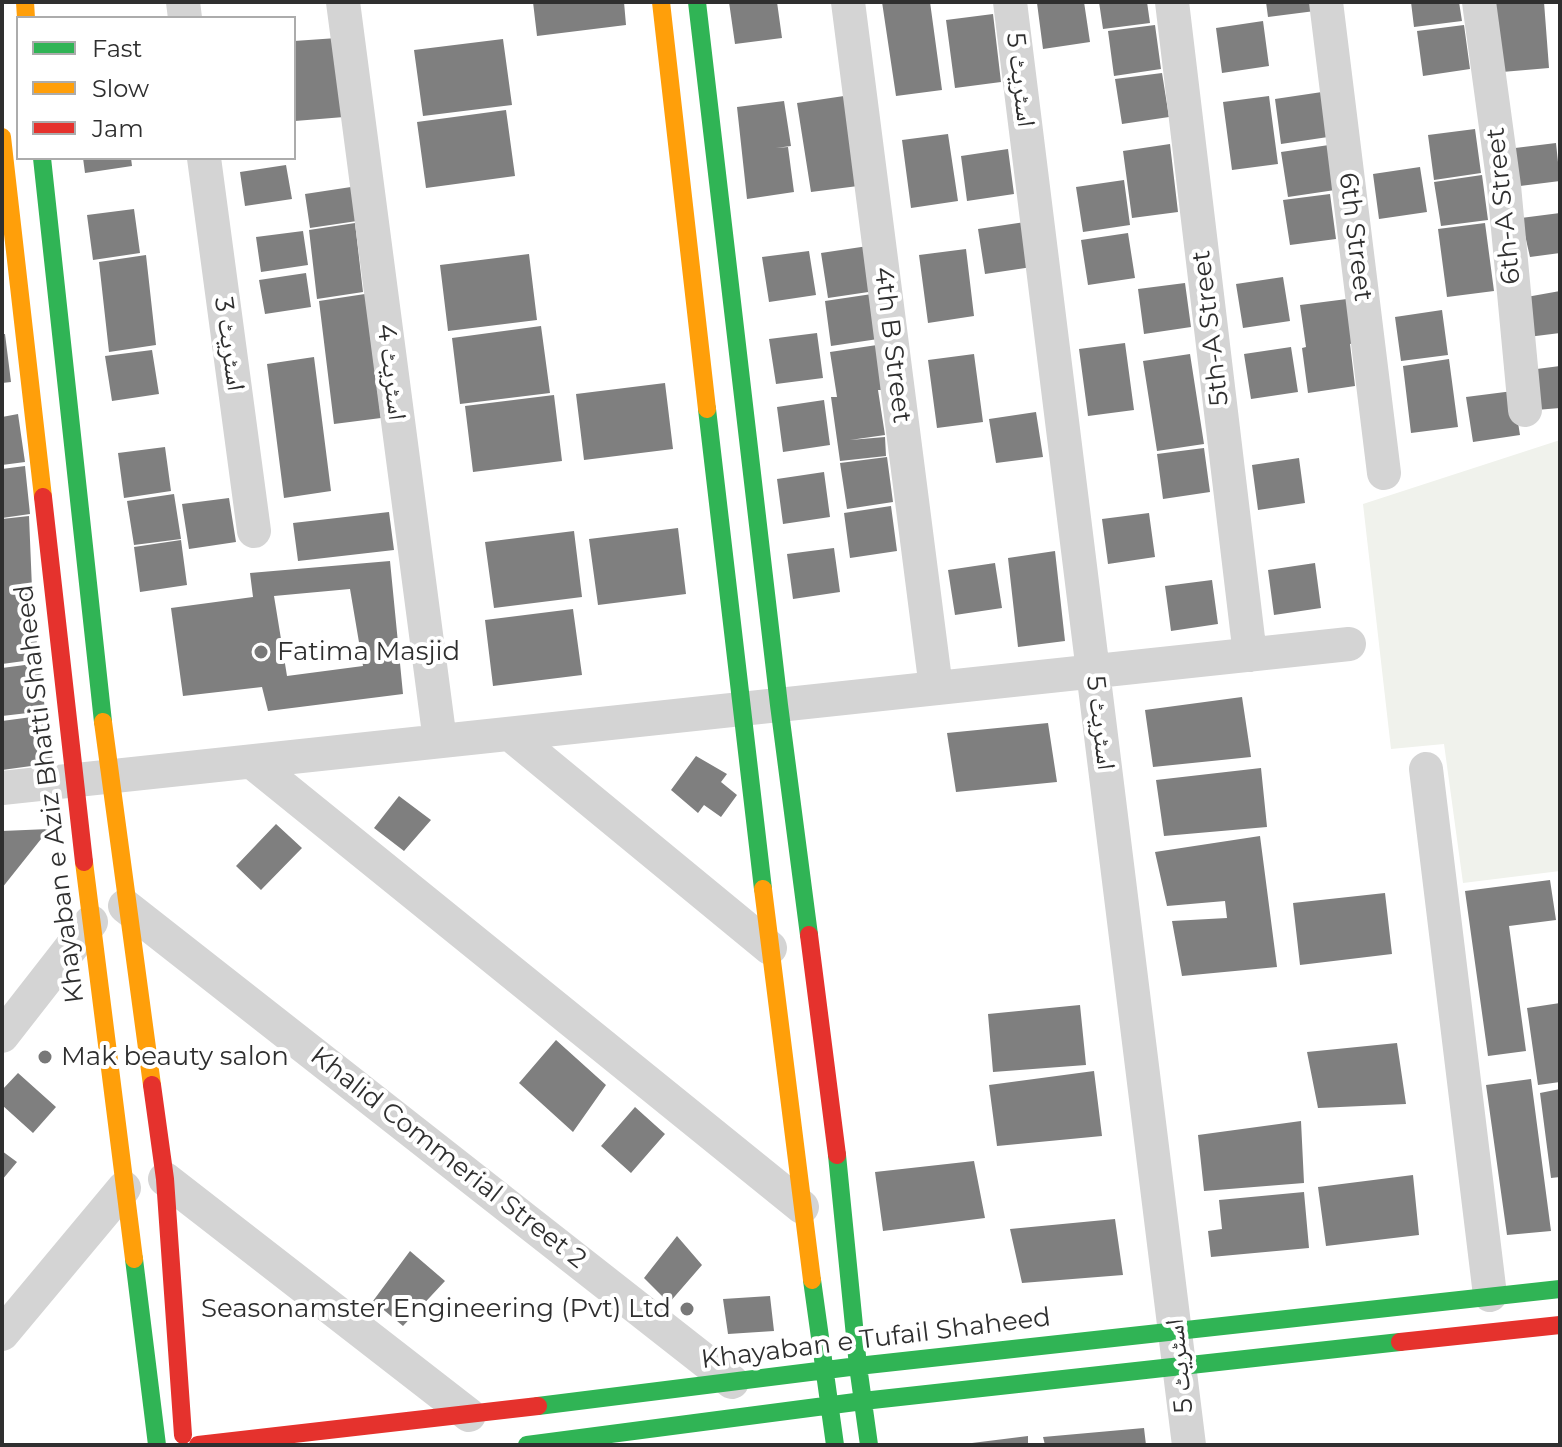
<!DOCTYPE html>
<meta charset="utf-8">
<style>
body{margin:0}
#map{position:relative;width:1562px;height:1447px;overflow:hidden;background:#fff;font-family:Montserrat,sans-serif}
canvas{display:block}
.frame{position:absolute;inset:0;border:4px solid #2f2f2f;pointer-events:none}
.legend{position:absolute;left:16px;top:16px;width:280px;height:144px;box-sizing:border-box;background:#fff;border:2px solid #acacac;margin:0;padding:10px 14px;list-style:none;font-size:24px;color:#2f2f2f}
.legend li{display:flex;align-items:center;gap:16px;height:40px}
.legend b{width:40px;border:2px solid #acacac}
</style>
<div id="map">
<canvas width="1562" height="1447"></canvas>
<div class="frame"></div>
<ul class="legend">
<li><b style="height:10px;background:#30b455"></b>Fast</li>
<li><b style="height:10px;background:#ff9f0a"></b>Slow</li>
<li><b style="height:10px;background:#e5322d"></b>Jam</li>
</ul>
</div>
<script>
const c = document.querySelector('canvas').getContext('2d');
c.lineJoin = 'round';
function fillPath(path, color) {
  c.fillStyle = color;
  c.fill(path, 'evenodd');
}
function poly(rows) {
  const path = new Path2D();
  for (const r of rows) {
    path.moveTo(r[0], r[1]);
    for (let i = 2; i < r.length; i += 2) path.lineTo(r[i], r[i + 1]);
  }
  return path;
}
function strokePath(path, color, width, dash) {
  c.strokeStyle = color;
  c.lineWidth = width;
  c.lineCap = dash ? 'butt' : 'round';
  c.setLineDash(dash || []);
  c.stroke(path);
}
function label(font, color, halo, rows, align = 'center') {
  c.font = font + ' Montserrat,"Noto Naskh Arabic",sans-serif';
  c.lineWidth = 8;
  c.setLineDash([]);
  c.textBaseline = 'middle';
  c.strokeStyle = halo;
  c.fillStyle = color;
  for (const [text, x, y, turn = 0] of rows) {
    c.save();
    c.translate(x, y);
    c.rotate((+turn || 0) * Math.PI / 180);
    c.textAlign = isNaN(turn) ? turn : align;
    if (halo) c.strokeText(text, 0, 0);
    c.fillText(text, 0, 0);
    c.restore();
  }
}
fillPath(poly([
 [1560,440,1560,871,1463,883,1444,744,1391,749,1363,504]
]), '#f0f2ec');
fillPath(poly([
 [533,2,624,2,626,25,537,36],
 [729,2,777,2,782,38,735,44],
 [882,2,930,2,942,90,896,96],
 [1048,2,1084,2,1090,42,1043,49,1037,3],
 [1099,2,1147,2,1150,23,1103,29],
 [1266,2,1314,2,1315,11,1268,17],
 [1411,2,1459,2,1462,21,1414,27],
 [1491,2,1544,2,1549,68,1502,72],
 [993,14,1001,82,955,88,946,20],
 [1263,21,1269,66,1222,73,1216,28],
 [1155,25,1161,69,1114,76,1108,31],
 [1464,25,1470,69,1423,76,1417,31],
 [337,38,344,117,295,121,294,41],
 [503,39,512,105,423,116,414,50],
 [1162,73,1169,117,1122,124,1115,79],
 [1322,92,1328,137,1281,144,1275,99],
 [844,96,858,186,811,192,797,103],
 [1269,96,1278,164,1232,170,1223,102],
 [784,101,791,146,776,148,788,147,794,192,747,199,737,107],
 [506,110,515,176,426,188,417,122],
 [1475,129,1481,173,1434,180,1428,135],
 [948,134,958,201,911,208,902,140],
 [1556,143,1560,181,1512,187,1507,149],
 [1170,144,1178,212,1132,218,1123,151],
 [1329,145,1335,190,1288,197,1281,152],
 [1008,149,1014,194,967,201,961,156],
 [83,158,131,158,132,166,85,173],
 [286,165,292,199,245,206,240,172],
 [1420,167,1427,212,1379,219,1373,174],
 [1482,175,1488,220,1441,226,1434,182],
 [1124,180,1130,225,1083,232,1076,187],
 [351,187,357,221,310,228,305,194],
 [1330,194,1336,239,1290,245,1283,200],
 [134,209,140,253,93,260,87,215],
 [1560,213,1560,253,1530,257,1521,218],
 [1025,222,1032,267,985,274,978,229],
 [355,223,363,292,317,299,309,230],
 [1485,223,1494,291,1447,297,1438,229],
 [303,231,308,265,261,272,256,237],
 [1128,233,1135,278,1088,285,1081,240],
 [868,246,875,291,828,298,821,253],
 [966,249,974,316,928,323,919,255],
 [809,251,816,295,769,302,762,257],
 [529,254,537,320,448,331,440,265],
 [146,255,156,345,109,352,99,262],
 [306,273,311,307,265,314,259,280],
 [1283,277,1290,321,1243,328,1236,284],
 [1185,283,1191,327,1144,334,1138,289],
 [1560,291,1560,333,1528,337,1521,298],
 [365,294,381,418,334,424,319,301],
 [872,294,878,339,831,346,825,301],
 [1347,299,1354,343,1350,344,1355,386,1308,393,1302,348,1306,347,1300,305],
 [1442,310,1448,355,1401,361,1395,317],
 [541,326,550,393,460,404,452,338],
 [817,333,823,378,776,384,769,339],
 [2,334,5,334,11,382,2,383],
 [1125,343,1134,410,1088,416,1079,349],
 [877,345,884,390,878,390,885,435,850,440,885,437,886,456,840,461,831,397,837,397,830,352],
 [1291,347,1298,392,1251,399,1244,354],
 [152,350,159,394,112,401,105,356],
 [974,354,983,422,937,428,928,360],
 [1190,354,1204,444,1157,451,1143,361],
 [314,357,331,491,284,498,267,364],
 [1449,359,1458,427,1411,433,1403,366],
 [1560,366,1560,408,1536,410,1529,370],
 [665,383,673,449,584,460,576,394],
 [1513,391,1520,435,1473,442,1466,397],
 [554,395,562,461,473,472,465,406],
 [824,400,830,445,783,452,777,407],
 [1036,412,1043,457,996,463,989,419],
 [18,414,25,462,2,465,2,417],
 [165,447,171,491,124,498,118,453],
 [1204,448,1210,492,1163,499,1157,454],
 [887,457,893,502,847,509,840,463],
 [1299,458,1305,503,1258,510,1252,465],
 [25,466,30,514,2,518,2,469],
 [824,472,830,517,783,524,777,479],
 [174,494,181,539,134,545,127,501],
 [229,498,236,542,189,549,182,504],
 [891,506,897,551,850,558,844,513],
 [389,512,394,550,298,561,293,523],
 [1149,513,1155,557,1108,564,1102,519],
 [29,516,33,613,39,659,2,664,2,519],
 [678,528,686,594,598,605,589,539],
 [574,531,582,597,494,608,485,542],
 [181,540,187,585,140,592,134,547],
 [834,548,840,592,793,599,787,554],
 [1055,551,1065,641,1018,647,1008,558],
 [390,561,403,694,268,711,262,687,183,696,171,608,253,597,250,573],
 [350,589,363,666,287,676,274,596],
 [995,563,1002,608,955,615,948,570],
 [1315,563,1321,608,1274,615,1268,570],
 [1212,580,1218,624,1171,631,1165,586],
 [573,609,582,675,493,686,485,620],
 [40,663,45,711,2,716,2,668],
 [1242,697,1251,757,1153,767,1145,710],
 [47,715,53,763,2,770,2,721],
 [1048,723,1057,782,956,792,947,733],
 [696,756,727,774,721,782,737,795,721,817,704,805,698,813,671,790],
 [1261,768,1267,827,1164,836,1156,780],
 [399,796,431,820,404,851,374,828],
 [276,824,302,848,261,890,236,866],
 [49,829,2,888,2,831],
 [1260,836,1277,967,1182,976,1172,921,1227,918,1225,901,1167,906,1155,852],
 [1550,880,1556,920,1509,926,1526,1051,1488,1056,1465,891],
 [1385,893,1392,954,1300,965,1293,903],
 [1560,1003,1560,1082,1538,1085,1527,1008],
 [1080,1005,1086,1065,993,1072,988,1014],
 [556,1040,606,1085,573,1132,519,1083],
 [1397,1043,1406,1104,1318,1108,1307,1052],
 [1094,1071,1102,1136,997,1146,989,1085],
 [18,1073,56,1107,33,1133,2,1105,2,1090],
 [1531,1079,1551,1231,1507,1235,1486,1085],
 [1560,1089,1560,1177,1551,1178,1540,1093],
 [635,1107,665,1134,631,1173,601,1146],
 [1301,1121,1304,1183,1204,1191,1198,1135],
 [2,1151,17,1162,2,1180],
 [974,1161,985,1218,883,1231,875,1172],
 [1413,1175,1419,1235,1326,1246,1318,1187],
 [1304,1192,1309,1248,1211,1257,1208,1231,1222,1229,1219,1200],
 [1115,1219,1123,1275,1022,1283,1010,1229],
 [677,1236,702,1265,669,1303,644,1278],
 [410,1251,445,1281,403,1326,373,1301],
 [770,1296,774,1331,728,1334,723,1299],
 [1144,1428,1146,1445,1045,1445,1043,1437],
 [1028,1436,1028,1445,972,1445,972,1443]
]), '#7f7f7f');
strokePath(poly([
 [183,2,185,18],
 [343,2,440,741],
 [848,2,936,688],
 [1010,2,1189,1445],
 [1172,2,1250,655],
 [1326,2,1384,473],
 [1479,2,1504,186,1525,410],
 [204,158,254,531],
 [510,734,770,948],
 [252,762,802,1207],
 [1426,769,1490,1295],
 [2,788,1349,644],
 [125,906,732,1382],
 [2,1036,91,922],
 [165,1179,469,1415],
 [2,1334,124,1188]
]), '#d4d4d4', 34);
strokePath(poly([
 [697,2,779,705,809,935],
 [42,158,103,722],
 [707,409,763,889],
 [837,1155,858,1366,869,1445],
 [134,1259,157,1445],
 [812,1280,835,1445],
 [538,1406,858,1366,1560,1289],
 [527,1445,863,1401,1400,1342]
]), '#30b455', 18);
strokePath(poly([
 [25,2,26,18],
 [661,2,707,409],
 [2,137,43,497],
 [103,722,152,1085],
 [84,862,134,1259],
 [763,889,812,1280]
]), '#ff9f0a', 18);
strokePath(poly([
 [43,497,84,862],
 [809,935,837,1155],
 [152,1085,165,1179,183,1435],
 [1400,1342,1560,1325],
 [198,1445,538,1406]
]), '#e5322d', 18);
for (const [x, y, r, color] of [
 [261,652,8,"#787878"],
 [45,1057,8,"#787878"],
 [687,1309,8,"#787878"]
]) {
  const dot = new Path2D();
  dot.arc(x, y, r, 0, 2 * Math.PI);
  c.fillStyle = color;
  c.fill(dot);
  strokePath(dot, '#fff', 3);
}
label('26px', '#2f2f2f', '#fff', [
 ["اسٹریٹ 5",1020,80,83],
 ["6th-A Street",1504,206,-96],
 ["6th Street",1355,237,83],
 ["5th-A Street",1211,328,-97],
 ["اسٹریٹ 3",229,344,82],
 ["4th B Street",892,345,83],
 ["اسٹریٹ 4",391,372,83],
 ["اسٹریٹ 5",1100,723,83],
 ["Khayaban e Aziz Bhatti Shaheed",50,794,-97],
 ["Khalid Commerial Street 2",448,1158,38],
 ["Khayaban e Tufail Shaheed",876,1339,-7],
 ["اسٹریٹ 5",1180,1366,-96]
]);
label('26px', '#2f2f2f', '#fff', [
 ["Fatima Masjid",277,652],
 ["Mak beauty salon",61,1057],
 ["Seasonamster Engineering (Pvt) Ltd",671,1309,"right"]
], 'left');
</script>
